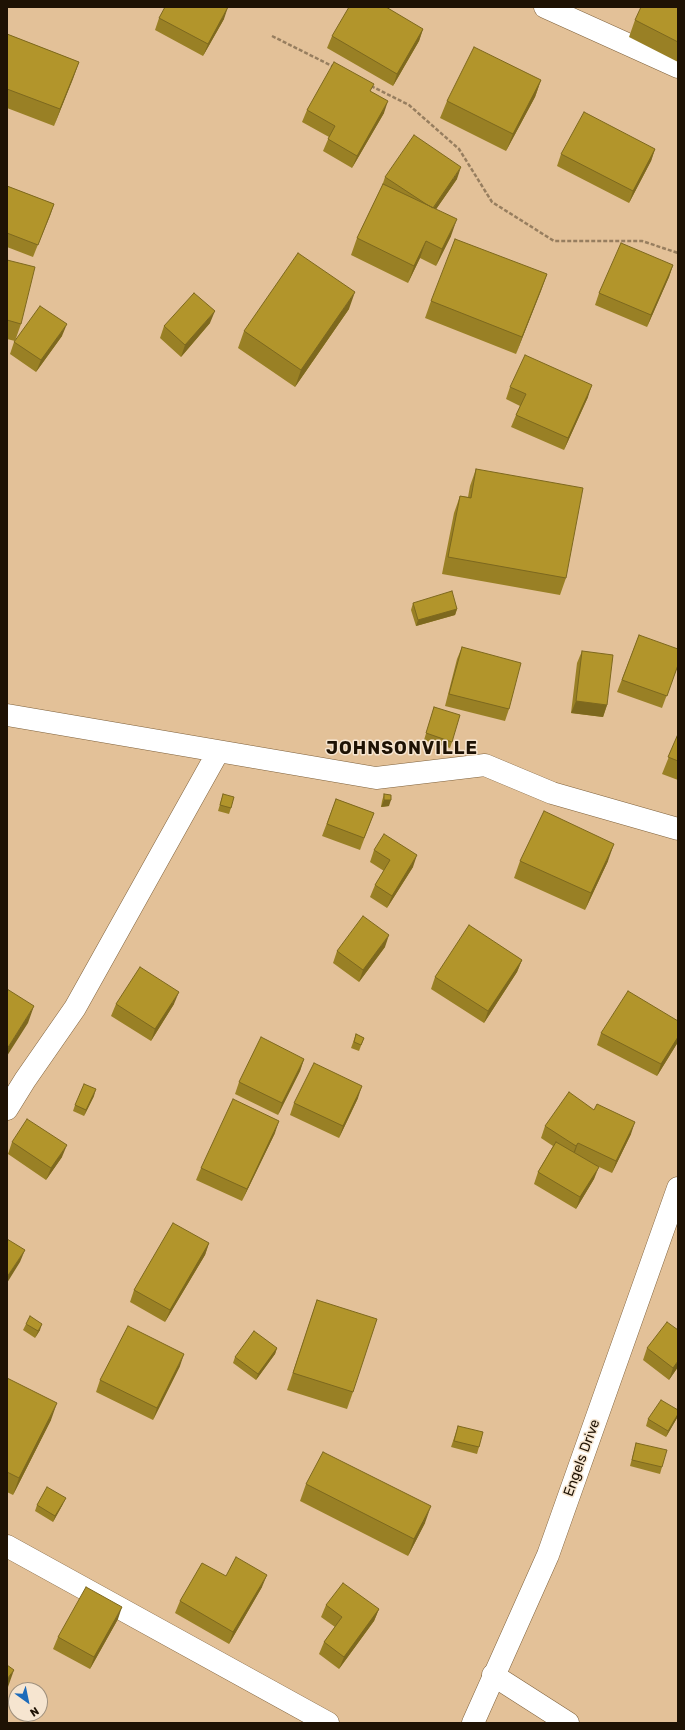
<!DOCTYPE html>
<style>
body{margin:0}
#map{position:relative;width:685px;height:1730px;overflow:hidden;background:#e3c198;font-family:Rubik,sans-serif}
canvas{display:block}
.frame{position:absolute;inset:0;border:8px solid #1e1204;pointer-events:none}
.north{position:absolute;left:8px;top:1682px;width:40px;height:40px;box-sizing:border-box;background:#f6e5d0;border:1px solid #a0917e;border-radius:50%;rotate:147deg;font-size:11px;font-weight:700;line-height:16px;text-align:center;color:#1e1204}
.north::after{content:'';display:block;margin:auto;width:14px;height:18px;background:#1d6bba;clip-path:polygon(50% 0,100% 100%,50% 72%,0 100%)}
</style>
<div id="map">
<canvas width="685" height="1730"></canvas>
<div class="frame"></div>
<div class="north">N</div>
</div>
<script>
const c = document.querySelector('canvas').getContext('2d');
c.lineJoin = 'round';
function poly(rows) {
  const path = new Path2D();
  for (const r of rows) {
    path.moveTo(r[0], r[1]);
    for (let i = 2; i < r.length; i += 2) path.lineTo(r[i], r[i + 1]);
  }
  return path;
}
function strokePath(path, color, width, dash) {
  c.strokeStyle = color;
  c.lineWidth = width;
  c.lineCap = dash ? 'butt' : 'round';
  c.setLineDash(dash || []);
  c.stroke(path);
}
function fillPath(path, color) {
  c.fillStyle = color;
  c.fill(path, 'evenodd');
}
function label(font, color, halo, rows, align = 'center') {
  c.font = font + ' Rubik,sans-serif';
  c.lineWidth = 3;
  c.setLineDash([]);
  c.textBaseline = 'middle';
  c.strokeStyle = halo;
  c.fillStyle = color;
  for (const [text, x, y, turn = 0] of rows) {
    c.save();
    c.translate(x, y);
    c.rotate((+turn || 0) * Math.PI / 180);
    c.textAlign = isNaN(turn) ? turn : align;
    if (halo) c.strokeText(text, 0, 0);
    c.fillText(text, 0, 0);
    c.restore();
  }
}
const street = poly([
 [545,7,678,67],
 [7,715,376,778,485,765,552,793,678,829],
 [7,1109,25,1080,75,1008,218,752],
 [7,1546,328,1723],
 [493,1675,568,1723]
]);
const secondary = poly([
 [473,1723,548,1555,678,1188]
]);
strokePath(street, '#7f613b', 23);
strokePath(secondary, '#7f613b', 23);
strokePath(poly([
 [272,36,334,67],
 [371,86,409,105,459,149,492,202,554,241,642,241,678,253]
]), '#977e5f', 2.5, [4, 2]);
strokePath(street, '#fff', 22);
strokePath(secondary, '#fff', 22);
fillPath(poly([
 [678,7,678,62,629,37,635,20],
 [159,18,224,19,203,56,155,30],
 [423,29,419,41,393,86,327,48,332,36],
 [7,34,79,62,54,126,7,108],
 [541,80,535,97,506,151,440,118,447,101],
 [371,92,384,113,352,168,323,151,329,137,302,122,307,110],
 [655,149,651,161,629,203,557,166,561,154],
 [385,177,457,179,436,209,451,236,436,266,420,258,408,283,351,255,357,238,382,186],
 [7,186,54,204,33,257,7,247],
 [7,260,21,324,15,341,7,339],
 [673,265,669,277,647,327,595,305,599,293],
 [547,274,516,354,425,318,431,301],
 [349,309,295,387,238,348,244,331],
 [210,323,181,357,160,338,164,326],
 [62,336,36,372,10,354,14,342],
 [510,387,588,397,564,450,511,427,516,415,520,406,506,399],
 [476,469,566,578,560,595,442,574,454,513,460,496,468,497,470,486],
 [413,603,457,609,455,615,416,626,411,610],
 [639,635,678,665,662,708,617,692],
 [462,647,509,709,505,721,445,706,457,659],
 [582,651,607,705,603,717,571,713,577,663],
 [434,707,452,742,450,748,424,740],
 [678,734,678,780,662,774],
 [223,794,231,808,229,814,218,811],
 [384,794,389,806,381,807,382,801],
 [336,799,374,813,360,850,322,836],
 [374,850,413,867,387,908,370,897,375,885,384,871,370,862],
 [520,861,608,861,585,910,514,878],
 [385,947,359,982,333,963,337,951],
 [522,960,517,972,484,1023,431,989,435,977],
 [116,1004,174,1004,151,1041,111,1016],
 [678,1021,678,1042,657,1076,597,1045,601,1033],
 [356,1034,364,1038,359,1051,351,1048],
 [304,1059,300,1071,278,1115,235,1094,239,1082],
 [94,1096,84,1116,73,1111,75,1105],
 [358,1098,339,1138,290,1115,294,1103],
 [545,1126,631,1134,612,1173,597,1166,594,1179,576,1209,534,1184,538,1172,553,1146,541,1138],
 [275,1133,242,1201,196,1180,201,1168],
 [12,1142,62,1157,46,1180,8,1154],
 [209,1243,205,1255,165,1322,130,1302,134,1290],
 [317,1300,353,1392,347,1409,287,1390],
 [26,1324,40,1330,35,1338,23,1330],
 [277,1348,275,1354,256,1380,233,1363,235,1357],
 [647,1348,678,1367,669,1380,643,1360],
 [180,1366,153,1420,96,1392,100,1380],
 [7,1378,51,1420,13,1495,7,1492],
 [677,1418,666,1437,646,1426,648,1419],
 [458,1426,479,1447,477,1454,451,1447],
 [636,1443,662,1467,660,1474,630,1466],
 [306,1484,425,1523,408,1556,300,1501],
 [63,1504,53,1522,35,1511,37,1505],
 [226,1576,262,1587,229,1644,175,1613,180,1601],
 [326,1605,379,1609,374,1621,339,1669,319,1654,324,1642,335,1627,321,1617],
 [118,1619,90,1669,53,1649,58,1637]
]), '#998025');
fillPath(poly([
 [228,7,224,19,203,56,208,44],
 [423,29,419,41,393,86,397,74],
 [79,62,73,79,54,126,60,109],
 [541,80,535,97,506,151,513,134],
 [388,101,384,113,352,168,357,156],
 [655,149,651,161,629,203,633,191],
 [461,167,457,179,428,221,433,209],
 [54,204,50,216,33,257,38,245],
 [457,219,451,236,436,266,442,249],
 [426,241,420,258,408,283,414,266],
 [673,265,669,277,647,327,651,315],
 [547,274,541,291,516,354,522,337],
 [355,292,349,309,295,387,301,370],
 [215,311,210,323,181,357,185,345],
 [67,324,62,336,36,372,41,360],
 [592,385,588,397,564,450,568,438],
 [457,609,455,615,416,626,418,620],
 [576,701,607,705,603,717,571,713],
 [384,800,391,800,389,806,381,807],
 [614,844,608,861,585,910,591,893],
 [417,855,413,867,387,908,392,896],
 [389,935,385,947,359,982,363,970],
 [522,960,517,972,484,1023,488,1011],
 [179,992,174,1004,151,1041,155,1029],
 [34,1006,28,1023,7,1056,7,1049],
 [678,1037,678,1042,657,1076,661,1064],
 [304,1059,300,1071,278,1115,282,1103],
 [362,1086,358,1098,339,1138,343,1126],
 [96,1089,94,1096,84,1116,86,1110],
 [279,1121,275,1133,242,1201,247,1189],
 [635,1122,631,1134,612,1173,616,1161],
 [578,1143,574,1155,571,1159,576,1146],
 [67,1145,62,1157,46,1180,51,1168],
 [599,1167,594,1179,576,1209,580,1197],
 [209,1243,205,1255,165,1322,170,1310],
 [25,1250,20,1262,7,1283,7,1277],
 [42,1324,40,1330,35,1338,38,1331],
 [277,1348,275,1354,256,1380,258,1374],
 [184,1354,180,1366,153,1420,157,1408],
 [678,1361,678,1367,669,1380,673,1368],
 [57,1403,51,1420,13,1495,19,1478],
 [678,1414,677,1418,666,1437,668,1431],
 [66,1498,63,1504,53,1522,55,1516],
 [431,1506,425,1523,408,1556,414,1539],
 [267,1575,262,1587,229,1644,233,1632],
 [122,1607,118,1619,90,1669,94,1657],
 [379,1609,374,1621,339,1669,344,1657],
 [14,1670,8,1687,7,1688,7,1679]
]), '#7d681e');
const building = poly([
 [165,7,228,7,208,44,159,18,165,7],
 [349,7,386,7,423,29,397,74,332,36,349,7],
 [641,7,678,7,678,42,635,20,641,7],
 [7,34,79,62,60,109,7,89,7,34],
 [474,47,541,80,513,134,447,101,474,47],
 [334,62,374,84,370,91,388,101,357,156,328,139,335,126,307,110,334,62],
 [584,112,655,149,633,191,561,154,584,112],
 [414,135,461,167,433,208,426,204,385,177,414,135],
 [383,184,457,219,442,249,426,241,414,266,357,238,383,184],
 [7,186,54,204,38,245,7,233,7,186],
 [455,239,547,274,522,337,431,301,455,239],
 [621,243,673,265,651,315,599,293,621,243],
 [298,253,355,292,301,370,244,331,298,253],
 [7,260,35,267,21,324,7,320,7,260],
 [194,293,215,311,185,345,164,326,194,293],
 [40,306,67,324,41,360,14,342,40,306],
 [525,355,592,385,568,438,516,415,526,394,510,387,525,355],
 [476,469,583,488,566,578,448,557,460,496,471,498,476,469],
 [452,591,457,609,418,620,413,603,452,591],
 [639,635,678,649,678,665,667,696,622,680,639,635],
 [462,647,521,663,509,709,449,694,462,647],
 [582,651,613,655,607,705,576,701,582,651],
 [434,707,460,715,452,742,426,733,434,707],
 [678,734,678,761,668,757,678,734],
 [223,794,234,797,231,808,220,805,223,794],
 [384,794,391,795,391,800,384,800,384,794],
 [336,799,374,813,364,838,327,824,336,799],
 [544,811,614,844,591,893,520,861,544,811],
 [384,834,417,855,392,896,375,885,390,860,374,850,384,834],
 [363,916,389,935,363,970,337,951,363,916],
 [469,925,522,960,488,1011,435,977,469,925],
 [140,967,179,992,155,1029,116,1004,140,967],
 [7,989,34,1006,7,1049,7,989],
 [628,991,678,1021,678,1037,661,1064,601,1033,628,991],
 [356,1034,364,1038,361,1045,354,1042,356,1034],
 [261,1037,304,1059,282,1103,239,1082,261,1037],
 [314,1063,362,1086,343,1126,294,1103,314,1063],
 [84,1084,96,1089,86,1110,75,1105,84,1084],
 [569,1092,594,1110,597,1104,635,1122,616,1161,578,1143,576,1146,545,1126,569,1092],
 [233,1099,279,1121,247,1189,201,1168,233,1099],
 [27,1119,67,1145,51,1168,12,1142,27,1119],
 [556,1142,599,1167,580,1197,538,1172,556,1142],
 [173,1223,209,1243,170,1310,134,1290,173,1223],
 [7,1239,25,1250,7,1277,7,1239],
 [317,1300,377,1319,353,1392,293,1373,317,1300],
 [30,1316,42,1324,38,1331,26,1324,30,1316],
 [667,1322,678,1330,678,1361,673,1368,647,1348,667,1322],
 [128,1326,184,1354,157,1408,100,1380,128,1326],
 [254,1331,277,1348,258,1374,235,1357,254,1331],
 [7,1378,57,1403,19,1478,7,1472,7,1378],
 [661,1400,678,1410,678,1414,668,1431,648,1419,661,1400],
 [458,1426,483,1432,479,1447,454,1441,458,1426],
 [636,1443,667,1450,662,1467,632,1460,636,1443],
 [323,1452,431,1506,414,1539,306,1484,323,1452],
 [47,1487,66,1498,55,1516,37,1505,47,1487],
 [236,1557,267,1575,233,1632,180,1601,202,1563,226,1576,236,1557],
 [343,1583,379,1609,344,1657,324,1642,342,1617,326,1605,343,1583],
 [86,1587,122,1607,94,1657,58,1637,86,1587],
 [7,1665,14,1670,7,1679,7,1665]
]);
fillPath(building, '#b2952b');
strokePath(building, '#7d681e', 1);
label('14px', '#1e1204', '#f6e5d0', [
 ["Engels Drive",582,1458,-70]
]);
c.letterSpacing = '1px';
label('bold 18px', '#1e1204', '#f6e5d0', [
 ["JOHNSONVILLE",402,749]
]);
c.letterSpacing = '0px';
</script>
